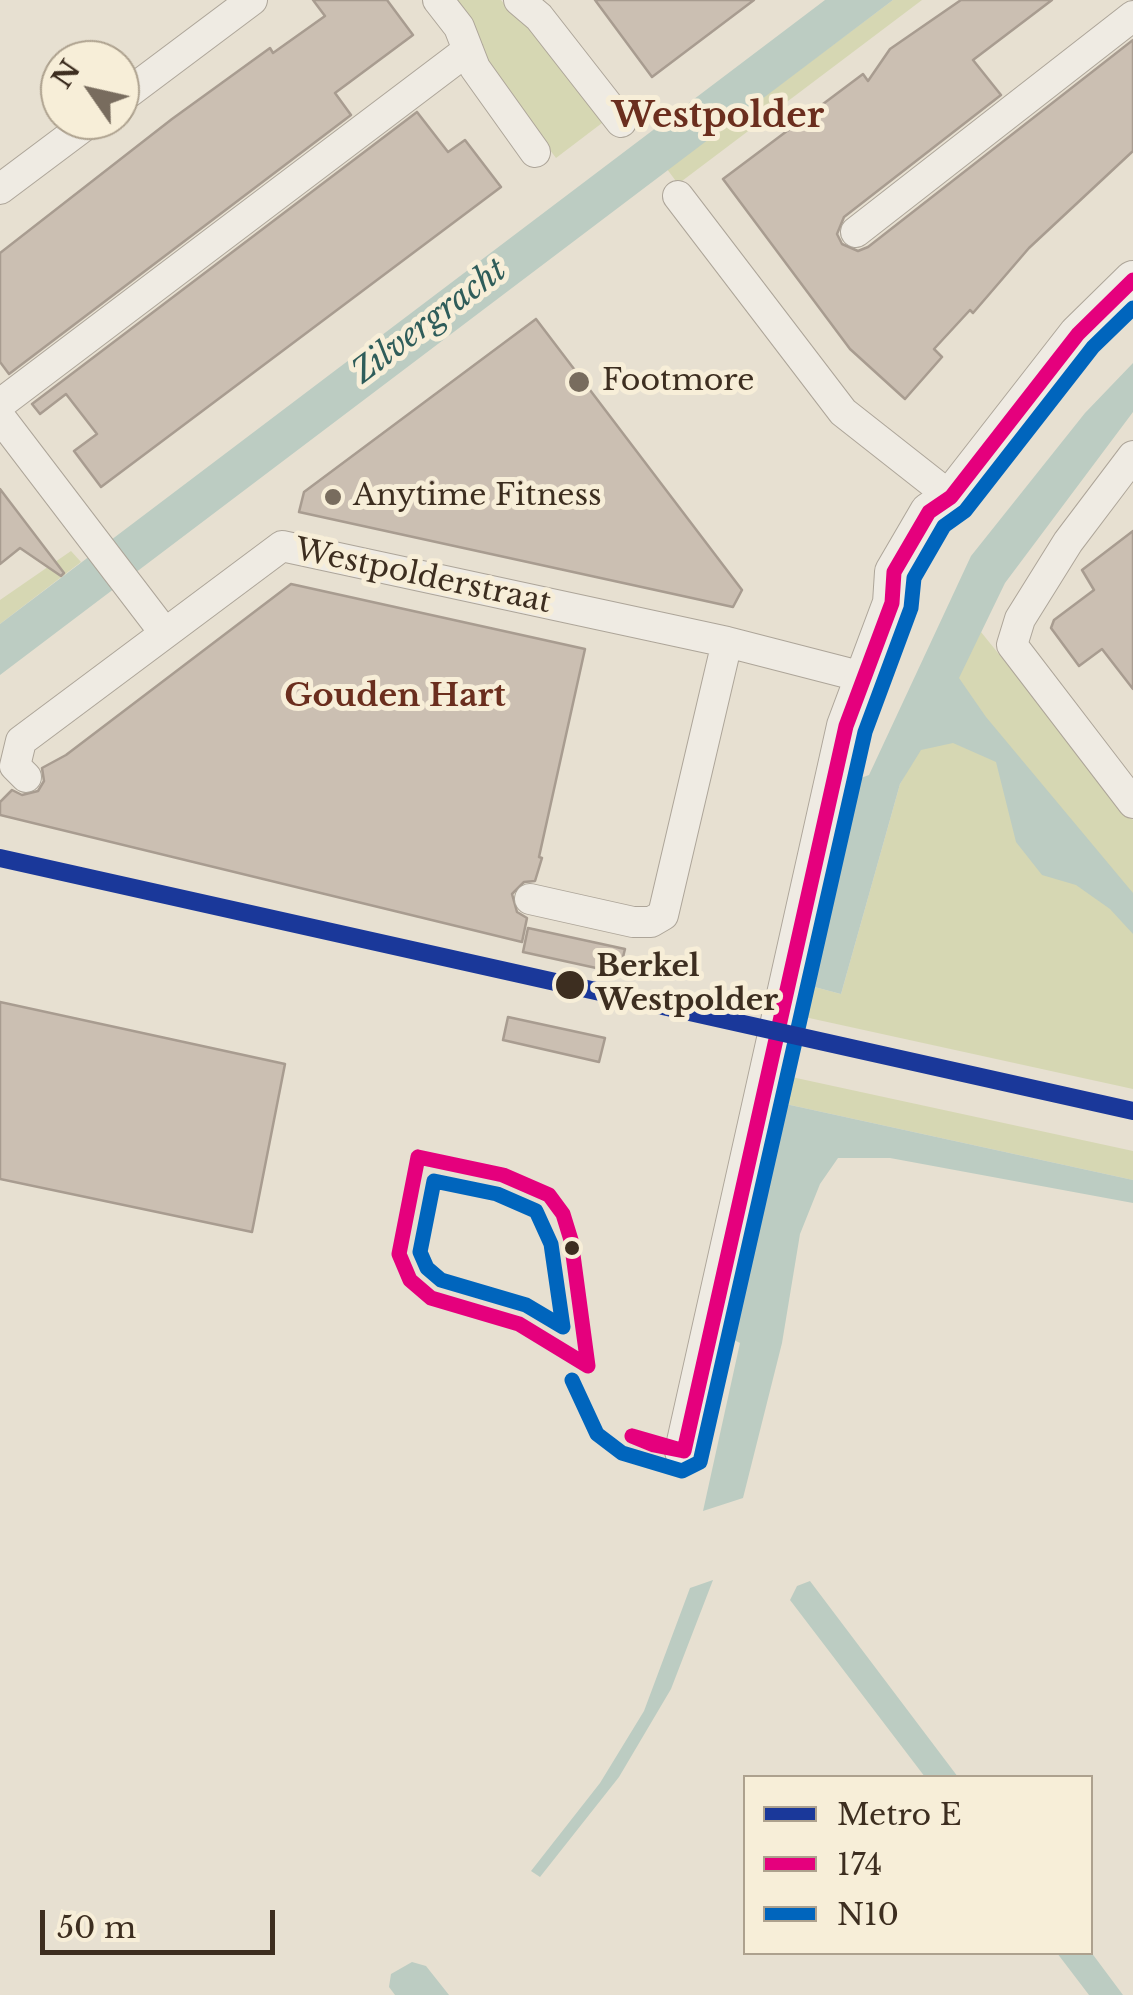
<!DOCTYPE html>
<style>
body{margin:0}
#map{position:relative;width:1133px;height:1995px;overflow:hidden;background:#e7e0d1;font-family:"Libre Baskerville",serif}
canvas{display:block}
.legend{position:absolute;left:743px;top:1775px;width:350px;height:180px;box-sizing:border-box;background:#f7eed8;border:2px solid #ada18e;margin:0;padding:12px 18px;list-style:none;font-size:30px;color:#3d2e20}
.legend li{display:flex;align-items:center;gap:20px;height:50px}
.legend b{width:50px;border:2px solid #ada18e}
.north{position:absolute;left:40px;top:40px;width:100px;height:100px;box-sizing:border-box;background:#f7eed8;border:2px solid #ada18e;border-radius:50%;rotate:304deg;font-size:28px;font-weight:700;line-height:40px;text-align:center;color:#3d2e20}
.north::after{content:'';display:block;margin:auto;width:35px;height:45px;background:#786c5e;clip-path:polygon(50% 0,100% 100%,50% 72%,0 100%)}
.scale{position:absolute;left:40px;top:1910px;width:235px;height:45px;box-sizing:border-box;border:5px solid #3d2e20;border-top:0;padding-left:12px;font-size:30px;line-height:35px;white-space:nowrap;color:#3d2e20;-webkit-text-stroke:8px #f7eed8;paint-order:stroke}
</style>
<div id="map">
<canvas width="1133" height="1995"></canvas>
<ul class="legend">
<li><b style="height:12px;background:#1a389a"></b>Metro E</li>
<li><b style="height:12px;background:#e5007d"></b>174</li>
<li><b style="height:12px;background:#0065bd"></b>N10</li>
</ul>
<div class="north">N</div>
<div class="scale">50 m</div>
</div>
<script>
const c = document.querySelector('canvas').getContext('2d');
c.lineJoin = 'round';
function fillPath(path, color) {
  c.fillStyle = color;
  c.fill(path, 'evenodd');
}
function poly(rows) {
  const path = new Path2D();
  for (const r of rows) {
    path.moveTo(r[0], r[1]);
    for (let i = 2; i < r.length; i += 2) path.lineTo(r[i], r[i + 1]);
  }
  return path;
}
function strokePath(path, color, width, dash) {
  c.strokeStyle = color;
  c.lineWidth = width;
  c.lineCap = dash ? 'butt' : 'round';
  c.setLineDash(dash || []);
  c.stroke(path);
}
function label(font, color, halo, rows, align = 'center') {
  c.font = font + ' "Libre Baskerville",serif';
  c.lineWidth = 10;
  c.setLineDash([]);
  c.textBaseline = 'middle';
  c.strokeStyle = halo;
  c.fillStyle = color;
  for (const [text, x, y, turn = 0] of rows) {
    c.save();
    c.translate(x, y);
    c.rotate((+turn || 0) * Math.PI / 180);
    c.textAlign = isNaN(turn) ? turn : align;
    if (halo) c.strokeText(text, 0, 0);
    c.fillText(text, 0, 0);
    c.restore();
  }
}
fillPath(poly([
 [454,0,501,0,510,11,534,25,606,120,556,158,486,65],
 [893,0,922,0,678,184,667,169],
 [71,551,81,562,0,624,0,600],
 [981,632,1133,820,1133,1089,800,1016,807,985,841,994,900,784],
 [787,1076,1133,1151,1133,1180,781,1103]
]), '#d6d7b3');
fillPath(poly([
 [825,0,893,0,0,675,0,624],
 [1133,363,1133,412,1005,583,959,678,986,717,1133,893,1133,934,1110,909,1076,885,1042,875,1016,842,996,762,953,743,921,750,900,784,841,994,807,985,853,781,869,775,971,556,1085,413],
 [781,1103,1133,1180,1133,1203,890,1158,838,1158,820,1184,800,1234,782,1343,743,1498,703,1511,740,1343,728,1337],
 [713,1580,671,1689,619,1777,540,1877,531,1871,600,1783,644,1711,690,1588],
 [810,1581,958,1777,925,1777,790,1600,797,1586],
 [1090,1952,1091,1952,1123,1995,1089,1995,1057,1953],
 [412,1962,426,1966,449,1995,395,1995,389,1987,391,1974]
]), '#bcccc2');
const building = poly([
 [313,0,387,0,413,35,335,93,351,115,9,374,0,362,0,253,172,119,270,48,273,53,325,16,313,0],
 [595,0,754,0,652,77,595,0],
 [961,0,1052,0,973,60,1001,95,844,217,837,234,842,244,858,251,868,247,1133,40,1133,151,1029,248,973,313,970,310,934,349,942,357,905,399,850,349,723,179,863,74,868,81,890,49,961,0],
 [417,112,448,152,465,140,501,187,101,487,74,451,97,434,66,394,40,414,32,404,417,112],
 [536,319,742,590,733,607,299,512,304,492,536,319],
 [0,489,64,573,61,576,20,548,0,564,0,489],
 [1133,531,1133,689,1102,649,1079,666,1051,628,1054,620,1094,590,1082,570,1133,531],
 [291,584,585,649,539,857,542,858,535,881,524,882,512,894,517,912,527,918,522,942,0,815,0,802,12,790,22,795,38,791,44,781,42,768,66,755,291,584],
 [528,928,625,949,619,973,523,952,528,928],
 [0,1002,285,1064,252,1232,0,1179,0,1002],
 [508,1017,605,1038,599,1062,503,1040,508,1017]
]);
fillPath(building, '#cbbfb2');
strokePath(building, '#a89c90', 2.5);
const minor = poly([
 [438,0,459,27,475,68,535,152],
 [519,0,539,17,621,122],
 [120,99,252,0],
 [0,189,92,120],
 [678,196,843,412,951,497],
 [856,232,1133,16],
 [0,404,468,50],
 [0,417,164,632],
 [1133,456,1068,542,1020,619,1012,645,1133,803],
 [26,777,15,766,21,741,282,546,727,642,863,677],
 [530,899,633,922,651,922,663,915,727,642]
]);
const tertiary = poly([
 [684,1451,846,726,892,603,894,572,929,512,951,497,1078,334,1133,280]
]);
strokePath(minor, '#ada599', 32);
strokePath(tertiary, '#ada599', 40);
strokePath(minor, '#efebe3', 30);
strokePath(tertiary, '#efebe3', 38);
strokePath(poly([
 [418,1157,503,1175,549,1195,563,1214,571,1240,588,1366,519,1324,431,1298,410,1280,399,1254,418,1157],
 [632,1436,684,1451,654,1445,632,1436],
 [684,1451,846,726,892,603,894,572,929,512,951,497,1078,334,1133,280]
]), '#e5007d', 15);
strokePath(poly([
 [434,1181,497,1194,536,1211,551,1244,563,1327,526,1305,441,1280,427,1268,420,1252,434,1181],
 [572,1380,597,1434,622,1453,682,1471,700,1462,865,732,911,608,914,578,944,526,965,511,1093,347,1133,308]
]), '#0065bd', 15);
strokePath(poly([
 [0,858,1133,1111]
]), '#1a389a', 18);
for (const [x, y, r, color] of [
 [579,382,12,"#786c5e"],
 [333,497,10,"#786c5e"],
 [570,985,16,"#3d2e20"],
 [572,1248,9,"#3d2e20"]
]) {
  const dot = new Path2D();
  dot.arc(x, y, r, 0, 2 * Math.PI);
  c.fillStyle = color;
  c.fill(dot);
  strokePath(dot, '#f7eed8', 4);
}
label('30px', '#3d2e20', '#f7eed8', [
 ["Footmore",602,382],
 ["Anytime Fitness",353,497]
], 'left');
label('30px', '#3d2e20', '#f7eed8', [
 ["Westpolderstraat",423,577,12]
]);
label('bold 30px', '#3d2e20', '#f7eed8', [
 ["Berkel",596,968],
 ["Westpolder",596,1002]
], 'left');
label('italic 32px', '#2f5d5a', '#f7eed8', [
 ["Zilvergracht",430,322,-37]
]);
label('bold 32px', '#6b2e1e', '#f7eed8', [
 ["Gouden Hart",395,697]
]);
label('bold 35px', '#6b2e1e', '#f7eed8', [
 ["Westpolder",718,117]
]);
</script>
